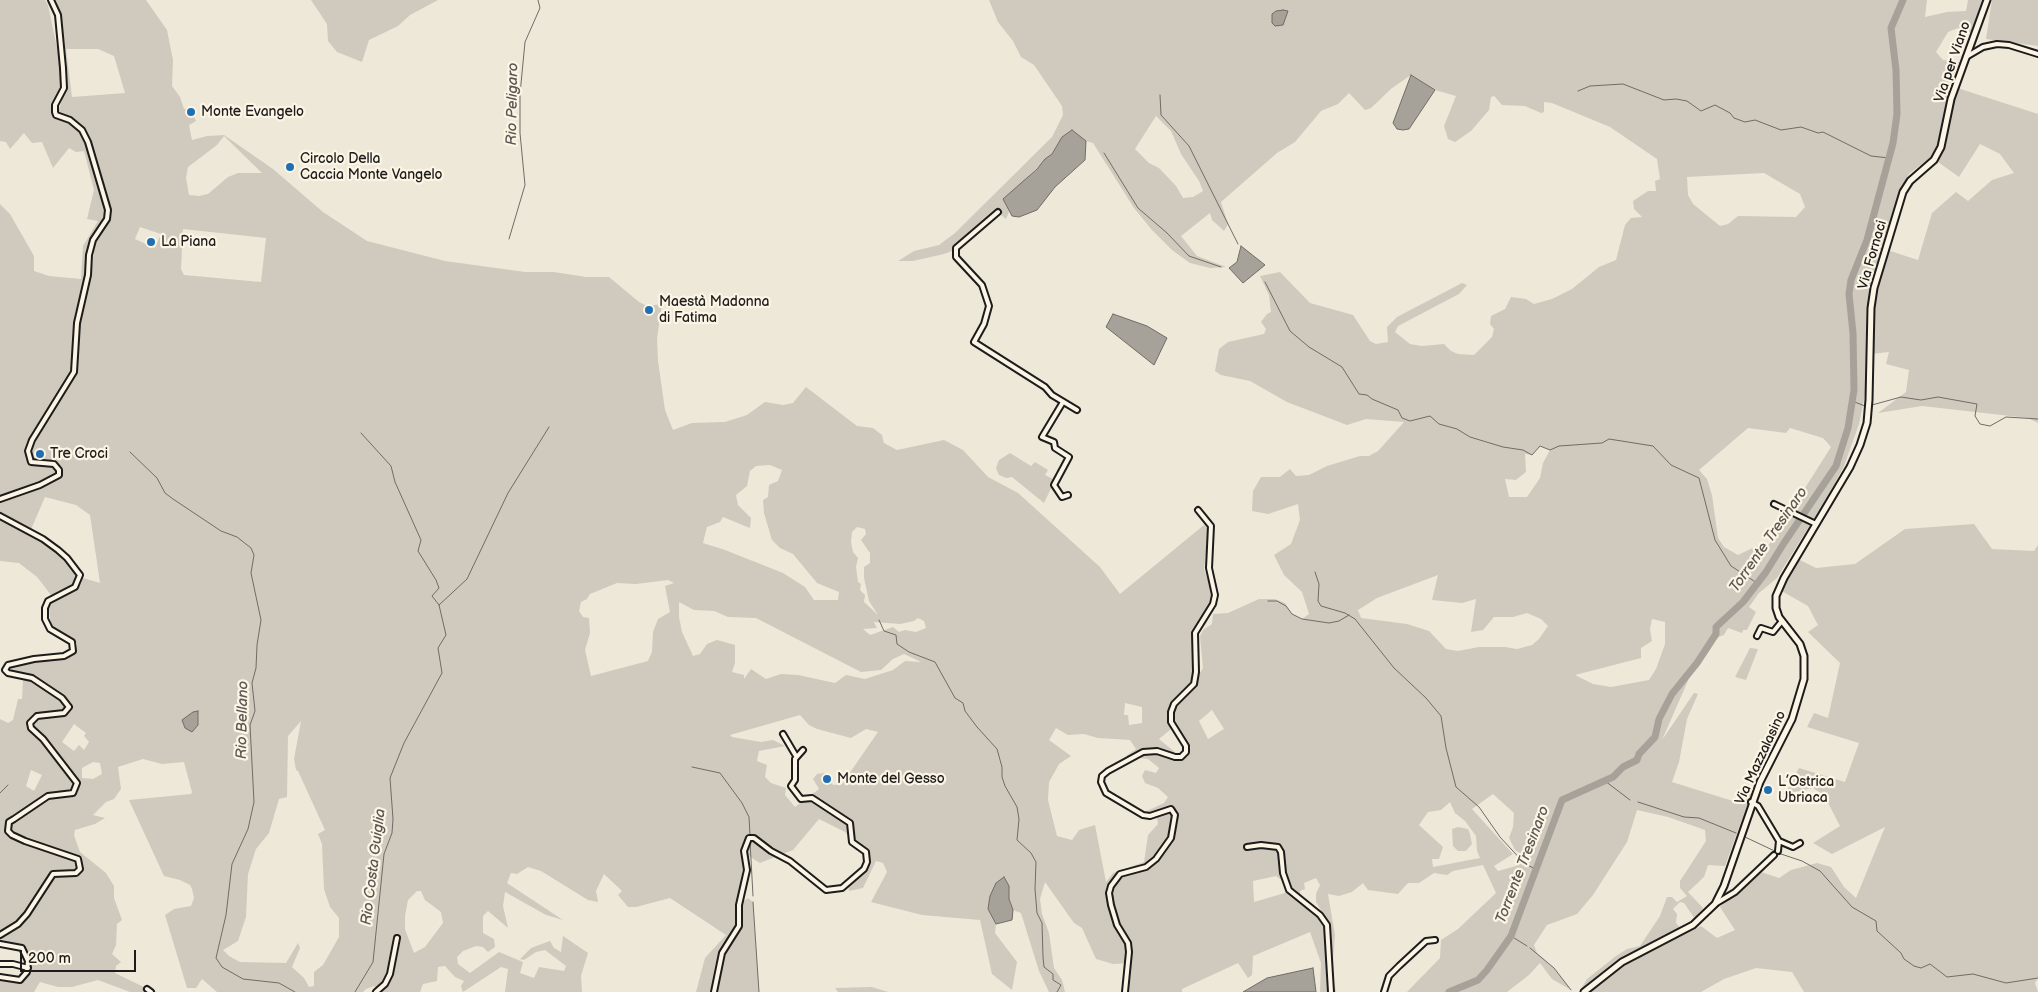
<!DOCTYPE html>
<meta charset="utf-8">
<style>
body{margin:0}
#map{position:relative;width:2038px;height:992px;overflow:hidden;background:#eee8d9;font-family:"Balsamiq Sans",sans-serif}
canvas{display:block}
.scale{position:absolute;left:20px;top:950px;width:116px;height:22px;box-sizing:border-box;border:2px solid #1c1c1c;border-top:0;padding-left:6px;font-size:15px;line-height:18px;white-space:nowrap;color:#1c1c1c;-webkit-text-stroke:4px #fcf5e5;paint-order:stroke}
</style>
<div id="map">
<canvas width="2038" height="992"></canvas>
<div class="scale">200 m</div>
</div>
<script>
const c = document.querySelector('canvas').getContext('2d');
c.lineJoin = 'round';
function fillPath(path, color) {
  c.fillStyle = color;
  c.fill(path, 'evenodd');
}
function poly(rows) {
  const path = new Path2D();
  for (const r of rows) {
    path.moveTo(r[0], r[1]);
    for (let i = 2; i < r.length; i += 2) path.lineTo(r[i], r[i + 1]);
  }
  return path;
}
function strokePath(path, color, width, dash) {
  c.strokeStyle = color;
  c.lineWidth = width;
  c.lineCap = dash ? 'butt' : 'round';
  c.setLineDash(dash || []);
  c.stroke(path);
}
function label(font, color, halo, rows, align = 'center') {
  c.font = font + ' "Balsamiq Sans",sans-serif';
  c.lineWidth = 4.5;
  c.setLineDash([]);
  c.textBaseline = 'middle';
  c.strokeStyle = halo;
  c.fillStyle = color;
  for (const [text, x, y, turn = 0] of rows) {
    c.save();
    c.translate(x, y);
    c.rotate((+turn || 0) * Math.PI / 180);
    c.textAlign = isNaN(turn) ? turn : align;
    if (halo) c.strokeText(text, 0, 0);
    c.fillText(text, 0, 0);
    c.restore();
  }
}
fillPath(poly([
 [0,0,45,0,48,5,61,67,61,87,54,103,58,112,66,88,67,67,61,13,55,0,146,0,167,30,173,60,172,86,180,97,184,109,190,108,196,121,189,125,192,140,207,136,224,135,273,169,323,212,367,241,445,261,525,272,554,272,586,277,609,277,639,302,647,306,662,304,657,338,658,361,665,410,673,430,692,423,725,422,747,415,765,402,783,405,793,403,806,387,857,426,873,428,882,435,884,443,897,450,944,440,963,450,988,477,1018,493,1100,567,1120,594,1204,525,1209,529,1204,569,1213,595,1212,603,1199,619,1192,633,1192,680,1169,710,1168,719,1171,729,1159,739,1177,754,1191,748,1173,725,1172,708,1191,688,1203,668,1200,636,1203,630,1212,624,1213,614,1228,613,1259,599,1275,599,1285,603,1292,614,1302,619,1309,614,1302,592,1284,575,1274,555,1291,544,1300,520,1298,504,1268,514,1252,511,1253,491,1261,477,1280,477,1290,469,1296,476,1309,475,1327,466,1360,456,1369,456,1378,451,1404,422,1366,419,1347,425,1287,402,1250,381,1221,375,1215,371,1219,349,1228,342,1264,334,1266,329,1261,322,1267,314,1271,312,1269,295,1260,276,1280,272,1310,303,1353,315,1370,341,1376,344,1388,342,1387,327,1397,317,1462,283,1467,285,1459,294,1398,326,1395,332,1410,344,1422,346,1444,344,1451,351,1458,354,1474,355,1492,337,1494,329,1490,324,1491,316,1505,309,1511,297,1526,299,1534,304,1552,299,1572,289,1599,267,1616,260,1625,225,1631,218,1642,217,1634,209,1633,201,1648,191,1656,191,1655,181,1660,179,1657,159,1610,127,1552,103,1544,102,1544,112,1541,113,1525,106,1502,105,1494,96,1491,97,1489,110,1471,131,1455,142,1448,139,1444,126,1456,96,1435,90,1411,75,1392,88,1371,108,1365,110,1349,93,1338,104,1321,111,1295,142,1277,153,1221,202,1228,224,1224,231,1212,220,1210,213,1181,236,1197,256,1226,267,1210,268,1190,263,1172,250,1152,230,1134,208,1093,143,1086,141,1072,130,1062,137,1052,154,1029,175,1008,210,1009,212,1006,219,1000,214,960,248,944,254,913,261,898,261,914,251,939,245,955,233,1052,137,1063,115,1062,106,1034,65,1021,57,1013,41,998,22,989,0,1927,0,1925,17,1947,12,1966,11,1968,0,1983,0,1971,33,1958,28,1948,32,1936,52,1943,60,1960,62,1948,85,2038,114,2038,423,2028,418,1922,406,1878,413,1906,392,1909,370,1886,364,1889,352,1871,354,1868,327,1866,390,1859,424,1844,466,1828,496,1777,578,1759,593,1749,607,1756,612,1747,630,1743,630,1742,633,1728,628,1724,635,1710,640,1694,667,1662,740,1694,693,1698,694,1687,719,1679,762,1672,782,1736,802,1748,784,1753,789,1725,866,1708,865,1704,877,1688,892,1703,908,1695,919,1684,903,1680,902,1673,909,1677,914,1676,923,1682,930,1610,968,1581,992,1579,992,1587,979,1616,956,1627,949,1640,946,1660,916,1667,897,1672,897,1677,902,1687,896,1680,888,1680,881,1706,841,1705,830,1668,817,1637,810,1627,842,1593,895,1577,914,1547,925,1534,945,1537,953,1554,968,1571,990,1552,979,1540,963,1529,975,1507,992,1407,992,1440,958,1441,940,1458,929,1496,893,1483,865,1453,871,1447,875,1434,873,1419,883,1408,883,1398,894,1368,890,1363,883,1352,892,1339,896,1328,894,1335,935,1332,971,1336,992,1320,992,1321,963,1310,932,1253,956,1252,975,1248,978,1238,963,1182,989,1182,992,1127,992,1131,963,1113,964,1096,959,1082,928,1074,923,1045,882,1040,899,1042,914,1049,933,1054,968,1062,980,1065,992,1049,992,1039,971,1021,913,1013,910,1009,899,1009,886,1004,878,988,909,996,924,995,933,1017,962,1012,990,992,974,980,920,922,915,871,902,887,872,883,863,876,861,863,888,849,891,848,884,860,868,869,849,855,843,845,832,819,819,793,850,760,863,747,855,742,872,740,904,748,898,753,902,759,992,696,992,705,958,726,935,670,898,636,907,628,907,618,895,622,891,604,874,596,891,598,902,588,900,541,871,528,867,517,874,511,873,507,883,563,920,546,915,505,892,503,906,508,928,488,911,483,916,483,933,494,939,495,947,488,952,483,947,476,946,463,951,457,957,458,964,470,973,499,952,523,962,520,973,534,978,539,967,564,971,566,966,545,950,536,952,524,960,520,959,531,948,550,941,554,948,561,952,563,936,588,953,581,976,582,992,505,992,508,969,501,967,463,992,461,986,464,981,455,977,445,966,438,967,437,981,423,984,420,992,382,992,393,975,399,945,395,944,390,972,377,990,374,986,366,989,363,992,217,992,202,979,196,988,187,988,165,915,174,909,191,906,194,898,192,889,190,885,180,880,164,876,129,800,191,794,192,792,184,762,162,764,143,759,118,767,121,789,114,799,106,802,93,815,105,818,95,824,75,830,74,835,80,852,106,873,114,886,114,898,122,920,117,924,116,945,112,954,121,962,116,966,115,973,154,992,130,992,98,980,72,987,58,987,40,982,34,992,0,992,0,973,9,979,20,980,28,968,24,949,0,945,0,719,8,723,13,720,18,699,22,699,23,680,20,672,8,670,39,661,65,659,76,653,77,643,51,626,49,608,53,598,73,592,81,584,83,578,100,583,90,515,76,505,45,497,29,534,42,540,66,558,78,575,74,585,51,595,37,577,19,563,0,561,0,204,10,214,34,256,34,271,49,276,81,279,83,246,98,221,87,219,94,190,84,151,76,152,69,148,53,168,42,142,32,143,24,133,10,149,6,142,0,141],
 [66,49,98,49,114,56,125,93,72,97],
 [1156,116,1171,131,1181,154,1199,181,1203,191,1193,197,1183,198,1176,186,1159,168,1149,163,1135,149],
 [224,136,262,173,238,173,228,177,208,194,199,196,189,195,186,178,188,167,217,145],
 [1980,144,2000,154,2014,173,1992,180,1968,201,1956,192,1932,213,1918,260,1881,248,1901,187,1910,173,1931,157,1959,177],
 [1764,173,1800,194,1805,207,1796,217,1738,216,1728,224,1720,226,1693,204,1688,195,1687,177],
 [107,197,110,219,95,242,91,276,87,288,82,291,87,255,91,240,106,216],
 [140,227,161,234,155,248,135,239],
 [183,229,266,238,261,282,184,275,181,269],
 [1748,428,1786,433,1790,428,1823,438,1831,447,1765,551,1761,544,1738,555,1724,547,1718,538,1712,495,1707,479,1699,470],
 [1540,446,1550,450,1543,463,1540,478,1527,497,1509,497,1505,479,1516,480,1526,472,1525,454,1532,455],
 [770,465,782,470,778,481,769,485,768,497,763,500,764,513,772,540,780,548,793,554,817,583,839,592,838,600,814,600,805,587,783,573,725,550,703,543,707,527,720,522,723,517,750,528,751,518,738,505,736,495,747,486,750,471,756,466],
 [857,527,865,529,866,534,861,540,870,553,870,563,864,567,864,578,869,601,878,615,864,602,865,595,860,590,861,584,858,582,856,567,858,558,853,552,851,542,852,532],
 [1438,575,1432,600,1462,603,1476,599,1471,632,1483,630,1494,617,1513,617,1527,613,1541,619,1548,626,1539,639,1532,645,1517,649,1505,647,1479,647,1458,651,1446,649,1429,631,1407,624,1361,618,1358,610,1377,598],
 [668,580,674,583,665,586,670,612,658,619,653,632,652,652,648,661,591,676,585,650,590,633,589,618,583,617,579,611,581,602,587,599,590,594,617,583,636,584],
 [679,602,694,610,714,611,728,617,756,618,861,672,881,670,893,659,904,654,921,662,905,661,893,670,865,679,846,675,835,683,798,675,781,674,766,679,751,669,744,679,744,675,732,672,735,663,735,645,717,640,707,644,700,654,693,656,682,632,679,617],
 [918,618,924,621,926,628,916,632,905,630,899,632,893,627,870,635,863,629,877,628,874,622,900,624,914,621],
 [1652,619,1665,622,1665,644,1656,669,1649,680,1611,687,1593,684,1575,675,1641,658,1641,648,1652,641,1650,629],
 [1125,703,1142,707,1142,723,1129,725,1128,715,1124,715],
 [1212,710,1224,729,1208,739,1199,721],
 [800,715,809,725,817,729,851,738,866,729,878,732,842,784,833,785,824,773,817,774,813,779,819,789,795,807,785,795,786,788,771,783,765,777,767,765,757,761,759,751,785,746,773,740,761,742,732,737,730,735],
 [301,721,294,759,296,770,298,771,325,830,318,834,322,844,324,889,330,907,339,918,339,937,323,965,314,972,314,986,309,987,304,978,292,967,300,948,298,943,286,963,240,962,229,956,223,950,238,941,246,917,248,874,256,849,269,833,279,799,287,797,288,736],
 [74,724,86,733,84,736,89,742,84,750,79,745,74,751,62,742],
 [1056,728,1068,735,1084,734,1098,738,1130,740,1136,749,1126,756,1148,759,1159,768,1156,773,1145,770,1142,776,1145,783,1158,788,1168,797,1164,803,1147,811,1143,819,1157,818,1158,824,1148,835,1144,862,1113,873,1106,882,1095,825,1079,830,1072,840,1057,836,1048,800,1049,782,1059,764,1071,756,1049,740],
 [93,762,100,763,102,774,93,779,82,778,82,768],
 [31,770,42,775,34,791,26,786],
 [58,790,46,796,11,823,10,830,12,834,53,849,7,835,5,830,10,820,50,792],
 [1493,794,1514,813,1513,827,1509,838,1515,850,1521,854,1516,866,1498,871,1494,866,1513,854,1472,809],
 [1450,802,1455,813,1465,821,1476,836,1477,851,1480,858,1433,867,1432,859,1439,859,1443,847,1419,825,1428,812,1441,810],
 [1276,876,1283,881,1287,891,1285,893,1254,902,1253,881],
 [1316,878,1320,885,1316,894,1316,902,1321,910,1320,915,1301,901,1300,891,1305,889,1304,883],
 [417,891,421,891,425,900,441,912,443,923,425,947,414,953,405,929,405,916,408,900],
 [311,0,438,0,410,15,398,26,369,40,362,62,337,52,328,41,327,24],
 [1992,0,2038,0,2038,46,1986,39],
 [1010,453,1031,466,1035,462,1048,470,1045,475,1055,480,1044,503,1012,477,1006,478,999,475,996,468,999,460],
 [1974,524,1992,549,2034,551,2038,545,2038,978,2035,983,2038,992,1804,992,1792,972,1756,968,1724,979,1701,992,1589,992,1618,969,1701,926,1717,938,1735,930,1720,907,1761,872,1779,878,1791,870,1817,863,1831,867,1844,887,1856,898,1885,827,1832,854,1813,843,1840,826,1824,795,1813,788,1785,794,1799,768,1845,782,1859,743,1807,727,1814,713,1828,718,1840,663,1808,632,1818,625,1808,606,1778,589,1796,558,1816,568,1855,564,1905,529],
 [1750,648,1758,649,1746,680,1735,677],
 [1458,827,1468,829,1470,834,1472,844,1466,851,1458,851,1453,846,1452,829],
 [872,987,888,992,838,992,835,988]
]), '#cfcabd');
const water = poly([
 [1283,10,1288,11,1283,25,1275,26,1272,23,1272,14,1276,11,1283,10],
 [1411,75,1435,90,1409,129,1403,130,1397,129,1393,123,1411,75],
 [1072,130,1086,141,1085,160,1055,187,1037,210,1019,217,1012,216,1003,199,1037,169,1045,159,1052,154,1062,137,1072,130],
 [1241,246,1265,265,1243,283,1229,268,1237,262,1241,246],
 [1113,314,1147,326,1167,338,1154,365,1106,327,1113,314],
 [198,711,198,725,192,732,185,728,182,720,193,712,198,711],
 [1004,877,1009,886,1009,899,1013,910,1012,920,996,924,988,909,990,896,996,883,1004,877],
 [1313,968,1316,992,1243,992,1267,978,1313,968]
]);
fillPath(water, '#a7a299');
strokePath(water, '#6f6c67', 1);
strokePath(poly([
 [1578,91,1590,86,1623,84,1664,100,1676,99,1687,101,1701,111,1715,105,1730,113,1734,118,1745,122,1755,120,1781,130,1801,127,1818,133,1823,132,1871,156,1889,158],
 [1160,95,1161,115,1189,146,1238,244],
 [1104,153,1138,208,1167,233,1189,256,1221,267],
 [509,239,525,185,520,133,520,94,525,42,540,8,538,0],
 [1265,282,1290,331,1309,347,1342,367,1359,394,1367,395,1372,399,1398,410,1402,418,1410,421,1430,416,1439,424,1457,429,1470,437,1503,447,1523,450,1532,455,1540,446,1550,450,1559,446,1602,443,1609,439,1653,446,1671,465,1699,478,1715,540,1731,566,1757,583],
 [1852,401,1865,406],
 [1872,405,1901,397,1921,400,1938,397,1977,404,1975,416,1980,424,1990,426,2006,417,2038,419],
 [361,433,391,466,395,482,421,540,418,551,436,580,439,588,432,596,439,605],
 [130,452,157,478,165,493,173,499,221,531,237,537,251,548,254,555,251,573,261,620,257,645,256,668,252,683,255,711,250,725,254,802,248,829,232,864,226,915,216,958,222,967,243,979,279,983,295,992],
 [1315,572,1319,584,1318,601,1321,606,1345,613,1355,619,1394,668,1426,698,1441,716,1446,748,1456,787,1479,807,1500,837,1524,863,1537,870],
 [1268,601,1277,601,1286,606,1292,614,1302,619,1329,623,1339,621,1349,615],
 [879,620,884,631,896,635,897,644,909,652,935,662,955,698,963,703,965,711,977,727,997,749,1002,767,1002,777,1005,786,1017,807,1019,819,1017,840,1031,853,1036,862,1035,889,1037,913,1042,923,1043,957,1044,967,1053,974,1053,980,1061,985,1057,992],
 [692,767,720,773,742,803,749,817,750,835],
 [1605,781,1630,800],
 [0,793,8,785],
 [1638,802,1684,817,1699,818,1736,833],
 [1745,837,1781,854,1802,861,1820,871,1852,907,1876,921,1877,931,1901,953,1904,959,1914,966,1921,968,1930,964,1947,977,1973,974,2006,983,2038,978],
 [750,841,753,896],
 [753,902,759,992],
 [1511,936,1527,946],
 [1530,948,1554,968,1571,990],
 [355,992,373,962,384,854,392,833,393,819,390,778,404,743,442,673,438,648,446,635,439,605,467,579,508,493,549,427]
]), '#6f6c67', 1);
strokePath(poly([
 [1449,992,1478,980,1487,970,1511,936,1562,800,1613,777,1623,767,1637,760,1639,754,1655,737,1659,719,1672,694,1697,663,1716,634,1716,627,1743,602,1766,572,1784,543,1836,466,1848,428,1854,390,1853,333,1849,294,1851,280,1867,240,1893,143,1897,114,1896,70,1891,28,1903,0]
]), '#a7a299', 7);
const minor = poly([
 [1966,57,1983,47,1997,44,2009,45,2038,54],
 [998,212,956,248,956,257,982,285,989,306,984,324,974,342,1045,387,1052,395,1077,410],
 [1063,402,1042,437,1054,442,1055,448,1069,457,1054,485,1062,497,1068,495],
 [0,499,40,485,59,475,59,470,54,464,31,462,28,451,32,440,74,372,77,323,88,275,89,255,93,240,107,219,108,210,88,142,82,130,70,120,56,115,55,112,55,105,64,88,63,68,58,15,51,0],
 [1774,504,1816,524],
 [0,516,43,539,58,550,67,558,80,575,75,587,48,601,45,608,45,619,50,629,72,642,73,651,64,656,34,659,8,665,5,670,8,673,32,678,62,698,69,707,64,713,37,716,30,723,31,728,43,739,77,783,73,793,48,796,14,819,9,822,8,831,12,835,25,841,78,859,80,869,76,873,53,874,27,914,18,924,0,935],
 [1757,636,1761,628,1773,632,1782,621],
 [783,734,796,756],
 [1751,802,1758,806,1779,841,1793,847,1800,843],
 [1247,847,1261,845,1278,847,1281,852,1283,873,1289,890,1320,915,1327,925,1331,992],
 [1778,851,1779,841],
 [1715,904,1735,892,1774,855],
 [0,944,22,948,28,961,27,972,20,980,0,977],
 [0,964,13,964,28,968],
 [147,989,151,992],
 [376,992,385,984,390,974,397,938],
 [714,992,722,953,739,926,739,905,747,870,744,851,749,838,754,838,771,851,790,861,826,890,842,888,864,869,867,862,866,852,852,842,850,823,812,798,801,799,791,786,795,780,795,759,803,750],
 [1125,992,1129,952,1128,943,1117,925,1111,905,1109,893,1111,886,1120,874,1146,867,1156,859,1171,838,1175,815,1171,809,1150,816,1143,815,1106,793,1101,782,1102,776,1108,771,1143,752,1157,751,1175,757,1181,757,1186,752,1186,746,1171,722,1171,712,1174,704,1194,684,1196,672,1195,633,1213,604,1215,595,1209,568,1211,526,1198,510],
 [1384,992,1389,976,1399,966,1426,941,1435,940]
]);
const secondary = poly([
 [1584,992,1622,962,1693,925,1715,904,1724,886,1760,782,1792,719,1804,679,1804,656,1800,644,1779,617,1776,608,1776,596,1784,578,1850,467,1860,445,1867,423,1869,400,1871,308,1874,288,1903,192,1910,181,1934,160,1941,147,1951,99,1987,0]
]);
strokePath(minor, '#1c1c1c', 8);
strokePath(secondary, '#1c1c1c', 9);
strokePath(minor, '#fcf5e5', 4);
strokePath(secondary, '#fcf5e5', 5);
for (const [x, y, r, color] of [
 [191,112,5,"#1f6fb2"],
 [290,167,5,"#1f6fb2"],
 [151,242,5,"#1f6fb2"],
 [649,310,5,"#1f6fb2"],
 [40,454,5,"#1f6fb2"],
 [827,779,5,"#1f6fb2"],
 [1768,790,5,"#1f6fb2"]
]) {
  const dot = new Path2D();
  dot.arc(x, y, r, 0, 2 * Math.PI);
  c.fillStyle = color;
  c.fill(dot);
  strokePath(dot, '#fcf5e5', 2);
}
label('14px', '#1c1c1c', '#fcf5e5', [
 ["Via per Viano",1953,62,-71],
 ["Via Fornaci",1873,255,-74],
 ["Via Mazzalasino",1761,758,-65]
]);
label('14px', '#1c1c1c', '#fcf5e5', [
 ["Monte Evangelo",201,112],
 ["Circolo Della",300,159],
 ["Caccia Monte Vangelo",300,175],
 ["La Piana",161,242],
 ["Maestà Madonna",659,302],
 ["di Fatima",659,318],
 ["Tre Croci",50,454],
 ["Monte del Gesso",837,779],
 ["L’Ostrica",1778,782],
 ["Ubriaca",1778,798]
], 'left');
label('italic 15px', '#5b5854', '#fcf5e5', [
 ["Rio Peligaro",513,104,-89],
 ["Torrente Tresinaro",1769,540,-55],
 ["Rio Bellano",243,720,-89],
 ["Torrente Tresinaro",1523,865,-69],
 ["Rio Costa Guiglia",374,867,-83]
]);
</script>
